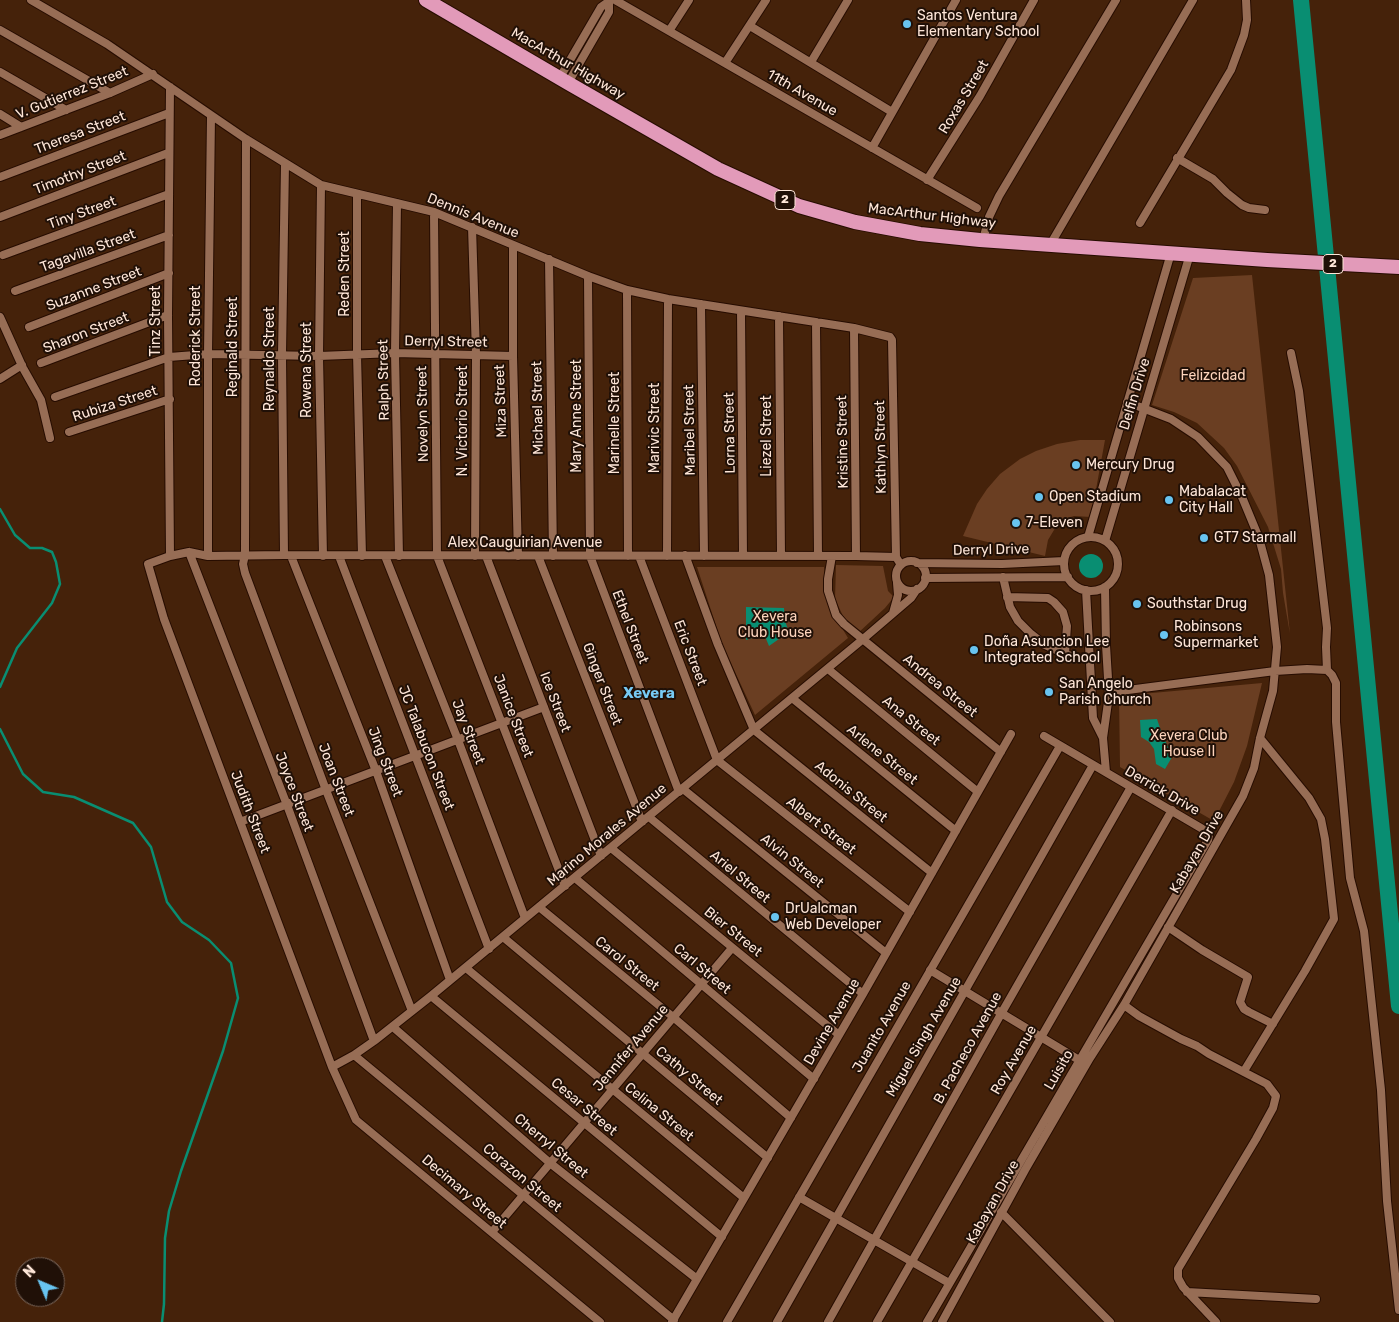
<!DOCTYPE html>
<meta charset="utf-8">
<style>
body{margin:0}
#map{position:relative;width:1399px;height:1322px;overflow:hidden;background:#45220a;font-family:Rubik,sans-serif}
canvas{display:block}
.north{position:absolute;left:15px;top:1257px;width:50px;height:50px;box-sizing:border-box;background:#201007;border:1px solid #79665b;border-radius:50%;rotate:315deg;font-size:14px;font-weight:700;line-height:20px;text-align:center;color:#fee6d8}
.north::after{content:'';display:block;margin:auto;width:18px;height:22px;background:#68c4f0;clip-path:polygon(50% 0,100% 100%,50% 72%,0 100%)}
</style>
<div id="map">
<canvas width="1399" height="1322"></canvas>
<div class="north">N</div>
</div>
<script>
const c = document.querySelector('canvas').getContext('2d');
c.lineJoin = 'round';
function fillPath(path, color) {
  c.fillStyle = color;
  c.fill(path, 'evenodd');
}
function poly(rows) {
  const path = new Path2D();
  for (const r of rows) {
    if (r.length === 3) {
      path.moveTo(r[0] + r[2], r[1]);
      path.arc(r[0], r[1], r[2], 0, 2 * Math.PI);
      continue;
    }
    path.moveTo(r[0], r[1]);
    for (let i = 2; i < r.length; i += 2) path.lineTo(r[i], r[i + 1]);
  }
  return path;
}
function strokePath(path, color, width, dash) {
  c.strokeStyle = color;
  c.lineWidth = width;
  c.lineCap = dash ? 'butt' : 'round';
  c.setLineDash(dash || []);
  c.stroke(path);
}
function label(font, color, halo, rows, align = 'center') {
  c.font = font + ' Rubik,sans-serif';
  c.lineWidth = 4;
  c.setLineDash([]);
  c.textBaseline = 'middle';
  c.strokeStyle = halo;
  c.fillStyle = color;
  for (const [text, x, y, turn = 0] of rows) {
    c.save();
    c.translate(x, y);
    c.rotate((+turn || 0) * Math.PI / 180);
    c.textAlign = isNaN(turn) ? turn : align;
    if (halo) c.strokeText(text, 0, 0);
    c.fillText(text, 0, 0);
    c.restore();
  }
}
fillPath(poly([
 [1252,275,1290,634,1283,593,1281,569,1268,527,1237,466,1224,448,1197,423,1174,412,1152,405,1193,278],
 [1080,440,1105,440,1091,517,1074,516,1065,519,1057,525,1048,540,1045,556,963,536,977,504,987,489,1000,474,1020,459,1036,451,1057,444],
 [836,565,883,566,888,591,894,597,885,608,857,634,843,616,835,599],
 [697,567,824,567,827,603,848,638,755,715,722,644],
 [1262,683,1247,746,1234,782,1214,821,1120,767,1119,696]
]), '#6a3e22');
fillPath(poly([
 [1091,566,12],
 [746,607,784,608,785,621,789,632,769,646,764,634,746,640],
 [1157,719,1162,734,1168,747,1175,752,1165,769,1156,764,1154,749,1149,742,1141,737,1140,720]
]), '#098e72');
strokePath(poly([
 [0,509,15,535,30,548,42,548,52,552,56,562,60,584,52,603,17,648,0,687],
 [0,729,23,774,43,792,74,797,133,823,151,847,167,902,182,922,209,940,231,963,238,998,223,1051,181,1171,169,1211,165,1238,164,1304,162,1322]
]), '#098e72', 2.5);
strokePath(poly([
 [1301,0,1399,1006]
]), '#098e72', 16);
const street = poly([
 [31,0,107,44,246,139,321,185,434,212,588,276,627,290,668,299,854,328,890,337,892,340,896,557],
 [615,0,977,208],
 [750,26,892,112],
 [0,30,110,93],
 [669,31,689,0],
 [811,62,848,0],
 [725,63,766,0],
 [0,72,66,110],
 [559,79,601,7,611,0],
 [568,83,609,12,609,3],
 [170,87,168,315,170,556],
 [0,114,21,127],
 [0,135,110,93,153,74],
 [246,139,245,555,243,564,245,573,326,790,412,1011],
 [872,148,956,0],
 [1177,158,1213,179,1227,193,1242,205,1249,208,1265,210],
 [0,177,169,113],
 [927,180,980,96,1034,0],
 [321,185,319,356,323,556],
 [357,194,357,354,362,556],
 [397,203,395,353,399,556],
 [434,212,437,556,565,886],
 [0,217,168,153],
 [1140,223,1231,70,1244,35,1247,20,1246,0],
 [472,227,476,354,475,556],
 [983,240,989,217,999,196,1116,0],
 [513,245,513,356,518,556],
 [1050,245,1193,0],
 [3,255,169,194],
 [549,259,553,556],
 [588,276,590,556,679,792],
 [627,290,628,556],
 [15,291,169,235],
 [701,304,704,556],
 [741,311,743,556],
 [779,316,781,556],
 [0,317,23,368,41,400,50,438],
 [816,322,818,556],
 [29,327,169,273],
 [854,328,856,556],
 [1291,353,1299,391,1327,628,1326,647,1327,670],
 [41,363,168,315],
 [0,379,22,365],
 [55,397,169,357,208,354,319,356,395,353,513,356],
 [69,432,170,399],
 [1088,537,1171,253],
 [1091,564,27],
 [1105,541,1190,254],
 [189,552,287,805,374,1041],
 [284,555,282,355,285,164],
 [685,555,718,645,754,730,932,873],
 [208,556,208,354,211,116],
 [291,556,376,771,450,980],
 [339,556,489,949],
 [385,556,458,740,525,918],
 [486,556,601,856],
 [538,556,642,822],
 [639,556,717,760,910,912],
 [667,556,668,299],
 [832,556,828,579,828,591,836,615,844,624,1001,752],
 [911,576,15],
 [917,563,1002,564,1064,561],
 [1003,577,1010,607,1018,621,1031,634,1045,645,1062,653,1078,658,1090,657],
 [925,578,1068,577],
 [1105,587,1106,645,1109,695,1103,738,1106,772],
 [1086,590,1093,718,1103,738],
 [1007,597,1048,598,1054,602,1063,612,1067,626,1065,654],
 [893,613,898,595,897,583],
 [828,669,978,792],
 [1109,695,1120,691,1275,671,1307,669,1327,670,1332,675,1336,683,1336,722,1350,878,1364,931,1381,1090,1387,1201,1399,1310],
 [792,698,956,831],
 [683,789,886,953],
 [649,817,863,994],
 [240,822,544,707],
 [611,848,839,1035],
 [575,878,814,1079],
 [539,907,673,1017,791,1118],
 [1168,927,1202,950,1248,977,1240,1002,1244,1009,1249,1012,1273,1024],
 [503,937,768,1158],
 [466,968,744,1198],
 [930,970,1079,1060],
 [431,996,722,1237],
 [1124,1005,1139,1016,1181,1039,1197,1046,1209,1054,1267,1084,1276,1096,1273,1108,1256,1139,1178,1269,1178,1278,1183,1287,1216,1322],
 [393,1027,550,1163,697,1279],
 [354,1055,674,1320],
 [332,1067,354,1055,374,1041,431,996,862,640,911,598,917,589],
 [1244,1071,1305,971,1334,919,1325,839,1321,819,1309,798,1260,738],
 [799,1197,949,1283],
 [1001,1212,1110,1322],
 [492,1232,732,948],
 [1187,1292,1316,1299],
 [600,1322,356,1120,332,1067,164,619,148,564,170,556,189,552,208,556,284,555,856,556,896,557,901,565],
 [672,1322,863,994,1011,734],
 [727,1322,1060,746],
 [777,1322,1093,765],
 [828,1322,1001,1014,1131,787],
 [877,1322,1172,810],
 [927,1322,1208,840,1209,835,1206,831,1044,736],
 [942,1322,1025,1170,1090,1058,1124,1005,1243,796,1254,768,1260,738,1273,691,1277,647,1269,575,1259,538,1242,497,1227,467,1198,437,1171,419,1127,402]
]);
const highway = poly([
 [426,0,568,83,718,169,799,206,855,222,920,234,980,240,1267,260,1399,267]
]);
strokePath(street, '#260c00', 10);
strokePath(highway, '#260c00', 16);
strokePath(street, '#976d55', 8);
strokePath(highway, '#e29ab9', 14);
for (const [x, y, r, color] of [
 [907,24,5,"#68c4f0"],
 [1076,465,5,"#68c4f0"],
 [1039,497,5,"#68c4f0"],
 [1169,500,5,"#68c4f0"],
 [1016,523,5,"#68c4f0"],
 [1204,538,5,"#68c4f0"],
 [1137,604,5,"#68c4f0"],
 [1164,635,5,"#68c4f0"],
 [974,650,5,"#68c4f0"],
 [1049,692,5,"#68c4f0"],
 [775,917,5,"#68c4f0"]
]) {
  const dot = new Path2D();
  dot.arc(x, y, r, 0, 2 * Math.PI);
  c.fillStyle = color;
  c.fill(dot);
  strokePath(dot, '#201007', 2);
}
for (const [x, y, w] of [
 [785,200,20],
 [1333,264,20]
]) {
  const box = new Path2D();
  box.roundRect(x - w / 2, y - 9.5, w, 19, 4);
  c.fillStyle = '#201007';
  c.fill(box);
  strokePath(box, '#fee6d8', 1);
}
label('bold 12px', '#fee6d8', null, [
 ["2",785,200],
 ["2",1333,264]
]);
label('14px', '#fee6d8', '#201007', [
 ["Santos Ventura",917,16],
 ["Elementary School",917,32],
 ["Mercury Drug",1086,465],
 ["Mabalacat",1179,492],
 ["City Hall",1179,508],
 ["Open Stadium",1049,497],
 ["7-Eleven",1026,523],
 ["GT7 Starmall",1214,538],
 ["Southstar Drug",1147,604],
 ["Robinsons",1174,627],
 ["Supermarket",1174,643],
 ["Doña Asuncion Lee",984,642],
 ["Integrated School",984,658],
 ["San Angelo",1059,684],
 ["Parish Church",1059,700],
 ["DrUalcman",785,909],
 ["Web Developer",785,925]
], 'left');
label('14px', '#fee6d8', '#201007', [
 ["MacArthur Highway",568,64,30],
 ["V. Gutierrez Street",72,93,-22],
 ["11th Avenue",802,93,30],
 ["Roxas Street",964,97,-59],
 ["Theresa Street",80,133,-21],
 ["Timothy Street",80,173,-21],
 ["Tiny Street",82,213,-20],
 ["Dennis Avenue",473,216,22],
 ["MacArthur Highway",932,216,7],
 ["Tagavilla Street",88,251,-20],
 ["Reden Street",345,274,-90],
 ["Suzanne Street",94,289,-21],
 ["Tinz Street",156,321,-90],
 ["Sharon Street",86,333,-21],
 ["Roderick Street",196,336,-90],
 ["Derryl Street",446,342,1],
 ["Reginald Street",233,347,-90],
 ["Reynaldo Street",270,359,-90],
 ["Rowena Street",307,370,-90],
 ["Ralph Street",384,380,-91],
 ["Delfin Drive",1135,394,-73],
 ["Miza Street",501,401,-92],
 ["Rubiza Street",115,404,-18],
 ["Michael Street",538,408,-91],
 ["Novelyn Street",423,414,-91],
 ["Mary Anne Street",577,416,-90],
 ["N. Victorio Street",463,421,-90],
 ["Marinelle Street",615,423,-90],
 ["Marivic Street",655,428,-90],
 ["Maribel Street",690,430,-91],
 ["Lorna Street",730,433,-91],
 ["Liezel Street",767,436,-90],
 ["Kristine Street",843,442,-91],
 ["Kathlyn Street",881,447,-91],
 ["Alex Cauguirian Avenue",525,543],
 ["Derryl Drive",991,550,-1],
 ["Ethel Street",630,627,69],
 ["Eric Street",690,653,69],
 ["Ginger Street",602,684,69],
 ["Andrea Street",940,686,39],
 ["Ice Street",555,702,69],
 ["Janice Street",513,716,69],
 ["Ana Street",911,721,39],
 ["Jay Street",468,732,69],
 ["JC Talabucon Street",426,748,69],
 ["Arlene Street",882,755,39],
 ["Jing Street",385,762,69],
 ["Joan Street",336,780,69],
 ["Derrick Drive",1162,791,30],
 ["Joyce Street",294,792,69],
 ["Adonis Street",851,792,39],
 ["Judith Street",250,812,69],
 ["Albert Street",821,826,38],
 ["Marino Morales Avenue",607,835,-40],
 ["Kabayan Drive",1197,852,-60],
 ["Alvin Street",792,861,39],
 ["Ariel Street",740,877,40],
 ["Bier Street",733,932,39],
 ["Carol Street",627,964,39],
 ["Carl Street",702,969,40],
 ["Devine Avenue",832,1022,-60],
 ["Juanito Avenue",882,1027,-60],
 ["Miguel Singh Avenue",924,1037,-60],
 ["Jennifer Avenue",631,1048,-50],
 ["B. Pacheco Avenue",968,1048,-61],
 ["Roy Avenue",1014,1060,-60],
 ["Luisito",1059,1070,-60],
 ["Cathy Street",689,1076,40],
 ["Cesar Street",584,1107,40],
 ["Celina Street",659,1112,39],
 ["Cherryl Street",551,1146,40],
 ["Corazon Street",522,1178,40],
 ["Decimary Street",464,1192,40],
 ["Kabayan Drive",993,1202,-61]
]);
label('14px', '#fdd4bc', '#201007', [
 ["Felizcidad",1213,376],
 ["Xevera",775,617],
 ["Club House",775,633],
 ["Xevera Club",1189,736],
 ["House II",1189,752]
]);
label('bold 15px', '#77caf4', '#201007', [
 ["Xevera",649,694]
]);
</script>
